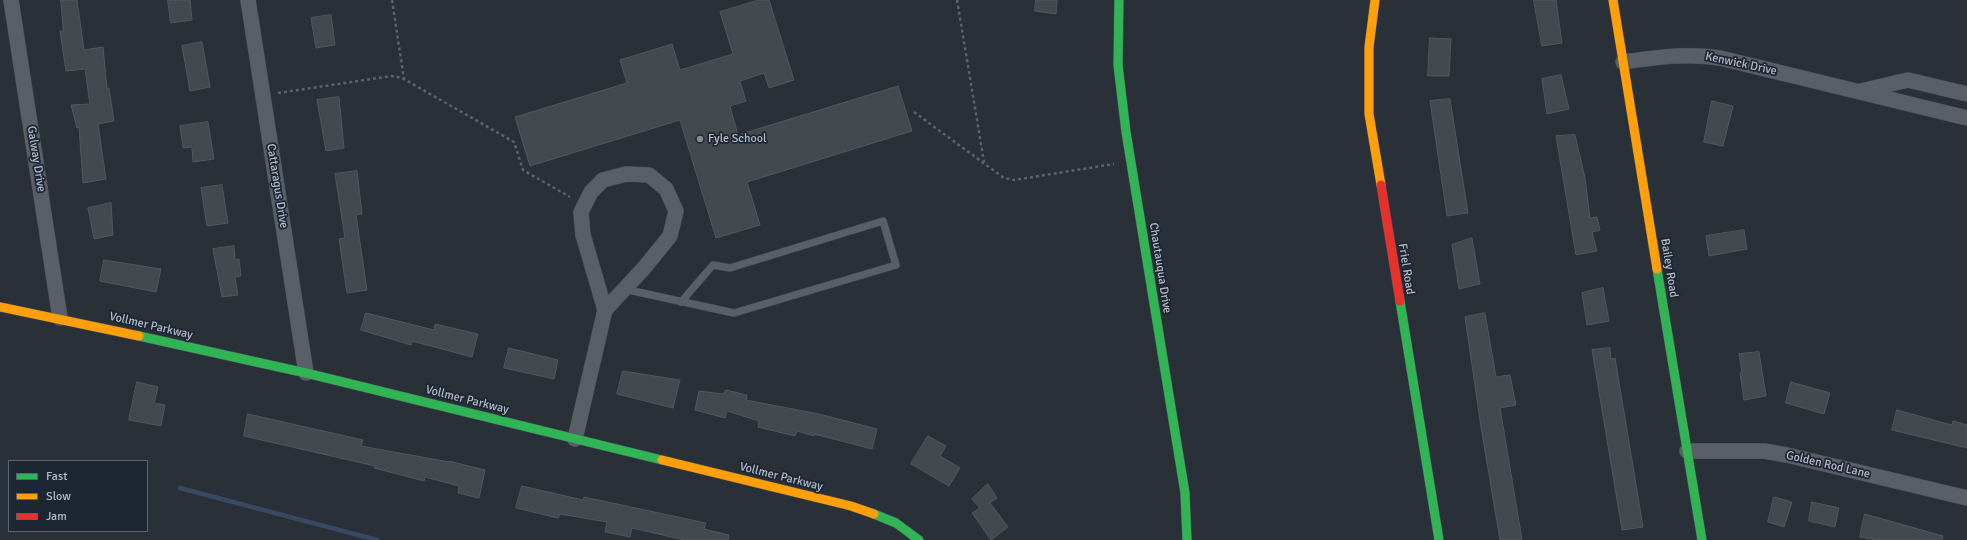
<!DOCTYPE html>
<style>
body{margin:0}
#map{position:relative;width:1967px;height:540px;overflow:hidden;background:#2a3038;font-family:Signika,sans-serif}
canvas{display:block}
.legend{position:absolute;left:8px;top:460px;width:140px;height:72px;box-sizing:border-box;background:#1d2633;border:1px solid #59626f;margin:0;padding:5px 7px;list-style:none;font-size:12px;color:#b4bcc9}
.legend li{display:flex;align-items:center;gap:8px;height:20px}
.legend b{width:20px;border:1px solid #59626f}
</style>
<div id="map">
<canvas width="1967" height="540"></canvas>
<ul class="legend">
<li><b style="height:5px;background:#30b455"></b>Fast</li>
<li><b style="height:5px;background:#ff9f0a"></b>Slow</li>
<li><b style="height:5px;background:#e5322d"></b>Jam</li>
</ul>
</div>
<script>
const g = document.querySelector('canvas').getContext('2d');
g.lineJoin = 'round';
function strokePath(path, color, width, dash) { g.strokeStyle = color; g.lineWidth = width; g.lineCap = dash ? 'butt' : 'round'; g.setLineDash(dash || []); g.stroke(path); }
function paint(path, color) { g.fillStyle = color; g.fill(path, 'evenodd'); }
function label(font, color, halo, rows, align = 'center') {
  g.font = font + ' Signika,sans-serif'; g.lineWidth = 3.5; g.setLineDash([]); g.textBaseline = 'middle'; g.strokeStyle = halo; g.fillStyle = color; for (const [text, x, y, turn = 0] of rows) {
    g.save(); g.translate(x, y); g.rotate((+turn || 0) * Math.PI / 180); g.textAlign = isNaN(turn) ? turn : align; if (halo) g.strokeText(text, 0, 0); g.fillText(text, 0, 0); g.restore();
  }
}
strokePath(new Path2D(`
 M 180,488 L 377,540`), '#384963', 4.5);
const building = new Path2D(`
 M 61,0 L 77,0 L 84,50 L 103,47 L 107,89 L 109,88 L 114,121 L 98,124 L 106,179 L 83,183 L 79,127 L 77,128 L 71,105 L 90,104 L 85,69 L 66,71 L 60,31 L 63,31 Z
 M 168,0 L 190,0 L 192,20 L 171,23 Z
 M 759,0 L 769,0 L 794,80 L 769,88 L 764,73 L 740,81 L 746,101 L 730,106 L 738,135 L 898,86 L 912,131 L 747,182 L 760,225 L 716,238 L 680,120 L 530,166 L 515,117 L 627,83 L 620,60 L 672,44 L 680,70 L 733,54 L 720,12 Z
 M 1036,0 L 1057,0 L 1056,14 L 1035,11 Z
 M 1534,0 L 1556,0 L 1562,43 L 1542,46 Z
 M 331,15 L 335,45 L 316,48 L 311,18 Z
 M 1430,38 L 1451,39 L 1449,76 L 1428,76 Z
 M 202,42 L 210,87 L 190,91 L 182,46 Z
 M 1561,75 L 1569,109 L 1547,114 L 1542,79 Z
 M 339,97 L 344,148 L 326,151 L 317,100 Z
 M 1450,99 L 1468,213 L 1447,216 L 1430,101 Z
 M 1712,101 L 1733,106 L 1723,146 L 1704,142 Z
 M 208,122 L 214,159 L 193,162 L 192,147 L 183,148 L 180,126 Z
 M 1575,135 L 1585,178 L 1590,218 L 1597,217 L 1600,230 L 1592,232 L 1597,251 L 1576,255 L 1556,136 Z
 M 357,171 L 362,214 L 356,215 L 367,290 L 347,293 L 339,239 L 345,238 L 335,174 Z
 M 222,185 L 228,223 L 207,226 L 201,188 Z
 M 111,203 L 113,235 L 94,239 L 88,208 Z
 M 1744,230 L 1747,249 L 1709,256 L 1706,236 Z
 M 1472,238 L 1480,284 L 1459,289 L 1452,245 Z
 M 234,246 L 235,260 L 239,259 L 241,276 L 235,277 L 238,295 L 222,297 L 213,249 Z
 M 104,260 L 161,269 L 156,292 L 100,281 Z
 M 1603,288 L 1609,321 L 1587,325 L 1582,293 Z
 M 366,313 L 434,330 L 435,324 L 478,334 L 472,357 L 412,341 L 411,345 L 361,330 Z
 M 1485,313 L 1496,377 L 1510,375 L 1516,405 L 1500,408 L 1522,540 L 1500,540 L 1481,427 L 1465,317 Z
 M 509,348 L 558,360 L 554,379 L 504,368 Z
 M 1610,348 L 1611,359 L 1615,358 L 1643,527 L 1622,530 L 1592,350 Z
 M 1759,352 L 1766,396 L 1744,400 L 1740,373 L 1742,372 L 1739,354 Z
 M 623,371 L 680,380 L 673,408 L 617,394 Z
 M 137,382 L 158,387 L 154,403 L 165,405 L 161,426 L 129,420 Z
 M 1791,382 L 1830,393 L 1824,414 L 1786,403 Z
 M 726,390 L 747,395 L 746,400 L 819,414 L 877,429 L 872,449 L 814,434 L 814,436 L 797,431 L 795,436 L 758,427 L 759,421 L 727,411 L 725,418 L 695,410 L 699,391 L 723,394 Z
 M 1897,410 L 1952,425 L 1953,421 L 1967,425 L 1967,448 L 1892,430 Z
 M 248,414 L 363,440 L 361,446 L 449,462 L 449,461 L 485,470 L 479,498 L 458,493 L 459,486 L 425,477 L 424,481 L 374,468 L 375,466 L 244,436 Z
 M 928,436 L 946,446 L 940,456 L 960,468 L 949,486 L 911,464 Z
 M 988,484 L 997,498 L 990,503 L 1008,527 L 991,540 L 972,513 L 980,508 L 972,499 Z
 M 522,486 L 583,500 L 584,497 L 706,523 L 704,529 L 729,535 L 728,540 L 685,540 L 632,528 L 630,537 L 605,532 L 607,522 L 560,514 L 558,518 L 516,508 Z
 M 1774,497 L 1792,502 L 1784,527 L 1768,522 Z
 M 1812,502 L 1839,508 L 1835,527 L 1809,521 Z
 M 1865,514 L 1943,536 L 1942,540 L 1876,540 L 1860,537 Z`);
paint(building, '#444950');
strokePath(building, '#52575f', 1);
const lane = new Path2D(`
 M 624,289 L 734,313 L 896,265 L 883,221 L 730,268 L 713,265 L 681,302`);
const street = new Path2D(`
 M 11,0 L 60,318
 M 248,0 L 306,373
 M 1623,62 C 1659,57 1684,53 1720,58 L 1967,118
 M 1861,91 L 1908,80 L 1967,94
 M 575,439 L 605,310 L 644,268 L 670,236 L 676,211 L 666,189 L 649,175 L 626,174 L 603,180 L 591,192 L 581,212 L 583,235 L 605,310
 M 1687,451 L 1764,451 L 1787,455 L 1967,498`);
const fast = new Path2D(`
 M 1119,0 L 1118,65 L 1126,132 L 1185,493 L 1187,540
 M 1657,269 L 1702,540
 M 1400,301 L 1439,540
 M 139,336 L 306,373 L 662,460
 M 874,514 L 896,523 L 919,540`);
const slow = new Path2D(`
 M 1375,0 L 1369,47 L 1369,114 L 1381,185
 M 1613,0 L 1657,269
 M 0,307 L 139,336
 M 662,460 L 851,506 L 874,514`);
const jam = new Path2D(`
 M 1381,185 L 1400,301`);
strokePath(lane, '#484c53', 8);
strokePath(street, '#484c53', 16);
strokePath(fast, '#484c53', 10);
strokePath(slow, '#484c53', 10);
strokePath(jam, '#484c53', 10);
strokePath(new Path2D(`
 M 392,0 L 404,79
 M 957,0 L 984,162
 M 278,93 L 385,77 L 394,76 L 404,79 L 514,142 L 523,170 L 570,197
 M 914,112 L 1004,178 L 1014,180 L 1114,164`), '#5d636a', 2.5, [3, 3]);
strokePath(lane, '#5a5e66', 7);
strokePath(street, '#5a5e66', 15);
strokePath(fast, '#30b455', 9);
strokePath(slow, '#ff9f0a', 9);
strokePath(jam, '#e5322d', 9);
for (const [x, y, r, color] of [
 [700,139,4,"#848b96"]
]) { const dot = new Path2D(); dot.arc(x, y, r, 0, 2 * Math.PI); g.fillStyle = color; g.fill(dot); strokePath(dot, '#1d2633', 1.5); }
label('12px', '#b4bcc9', '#1d2633', [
 ["Kenwick Drive",1741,64,12],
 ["Galway Drive",36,159,81],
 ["Cattaragus Drive",277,186,81],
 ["Chautauqua Drive",1160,268,81],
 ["Bailey Road",1669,268,81],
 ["Friel Road",1406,269,81],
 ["Vollmer Parkway",151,326,13],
 ["Vollmer Parkway",467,400,14],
 ["Golden Rod Lane",1828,465,13],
 ["Vollmer Parkway",781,477,14]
]);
label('12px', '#b4bcc9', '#1d2633', [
 ["Fyle School",708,139]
], 'left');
</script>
